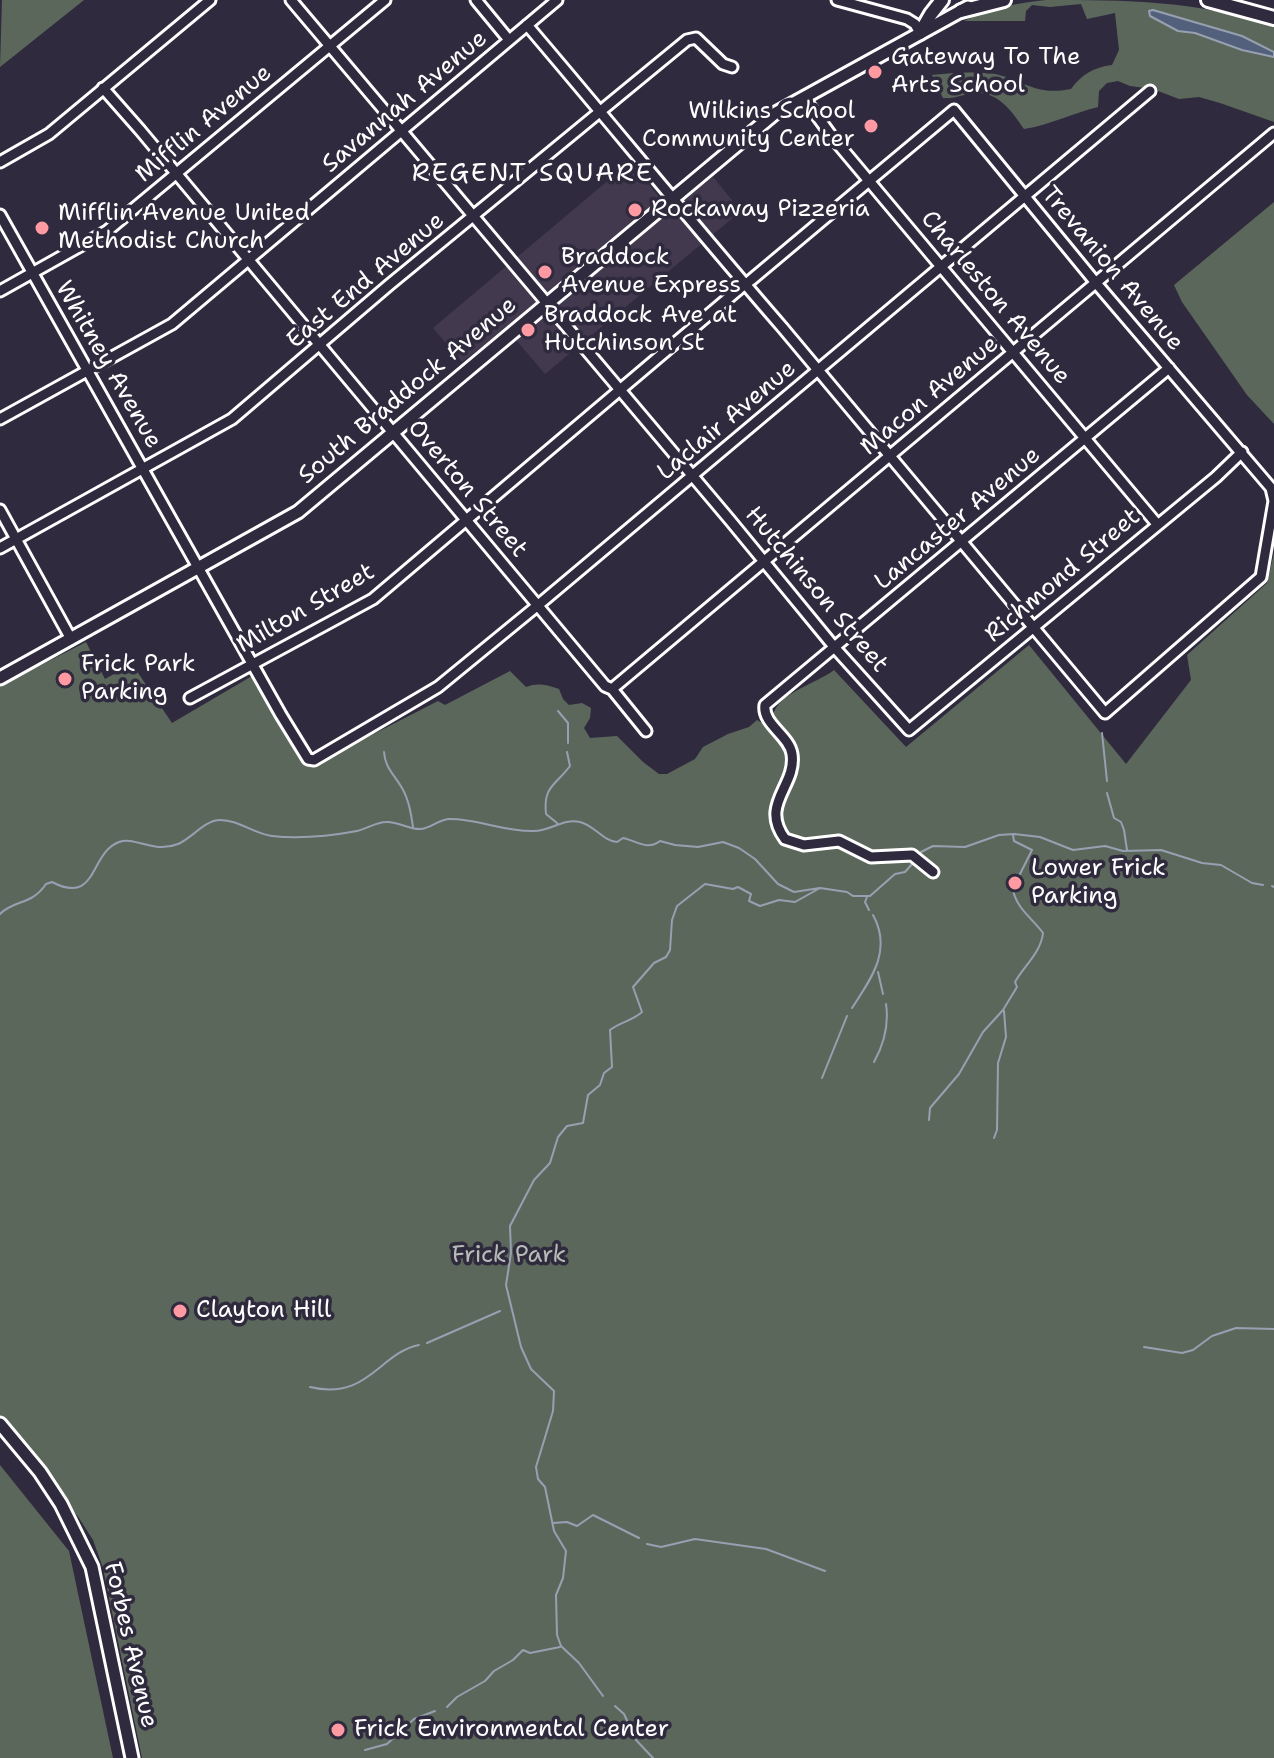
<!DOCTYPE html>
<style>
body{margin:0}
canvas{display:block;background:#2f2a3d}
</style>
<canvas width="1274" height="1758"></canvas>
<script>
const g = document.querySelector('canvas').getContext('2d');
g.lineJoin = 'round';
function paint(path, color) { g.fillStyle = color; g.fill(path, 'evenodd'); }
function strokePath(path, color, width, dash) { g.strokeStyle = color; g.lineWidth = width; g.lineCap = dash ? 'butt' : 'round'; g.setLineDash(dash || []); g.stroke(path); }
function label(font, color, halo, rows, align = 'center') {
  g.font = font + ' "Shantell Sans",sans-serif'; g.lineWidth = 7; g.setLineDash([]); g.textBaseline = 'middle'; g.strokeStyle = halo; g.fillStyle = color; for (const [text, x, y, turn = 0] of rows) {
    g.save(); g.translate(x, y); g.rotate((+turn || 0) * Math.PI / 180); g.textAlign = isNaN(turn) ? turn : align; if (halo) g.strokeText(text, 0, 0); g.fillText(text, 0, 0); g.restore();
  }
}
paint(new Path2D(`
 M 630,162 L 669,209 L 713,177 L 741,211 L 545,374 L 506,328 L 462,362 L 433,328 Z`), '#43394e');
paint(new Path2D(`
 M 2,0 L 84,0 L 0,67 Z
 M 1046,0 C 1125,0 1198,0 1274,27 L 1274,122 L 1220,103 L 1199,97 L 1179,99 L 1153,89 L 1130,86 L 1118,81 L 1107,83 L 1099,91 L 1098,107 C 1073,113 1050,125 1024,129 C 1014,114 1000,94 980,93 C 968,92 956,99 943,98 L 932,75 C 951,73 985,70 1003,76 C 1030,85 1039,95 1071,89 C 1081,75 1094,67 1112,65 L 1119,50 L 1115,13 L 1087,19 L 1081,4 L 1050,7 L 1032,5 L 1026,11 L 1025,21 L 964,21 C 991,8 1017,3 1046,0 Z
 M 1274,202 L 1274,424 L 1247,395 L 1182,302 L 1174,285 Z
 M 1274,553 L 1274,1758 L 142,1758 L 103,1568 L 93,1540 L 79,1518 L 0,1415 L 0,686 L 86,642 L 105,679 L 132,664 L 172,723 L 252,676 L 309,767 L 438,701 L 445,705 L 510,671 L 526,687 C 538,682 547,685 559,689 L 563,699 L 569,705 L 582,703 L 591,708 L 590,718 L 584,728 L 590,738 L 617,736 L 643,762 L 659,774 L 667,774 L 695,759 L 703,747 L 728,734 L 749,727 L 757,720 L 762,723 L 773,716 C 777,693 818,683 834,670 L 906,747 L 1029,645 L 1126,764 L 1191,680 L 1187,655 L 1267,583 Z
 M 0,1465 L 69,1551 L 113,1758 L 0,1758 Z`), '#5c675c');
const water = new Path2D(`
 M 1153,10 L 1242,36 L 1274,52 L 1274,57 L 1242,50 L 1195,33 L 1178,31 L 1150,16 L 1149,11 Z`);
paint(water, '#52607c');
strokePath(water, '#97a0b0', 2);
strokePath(new Path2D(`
 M 558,711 L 568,723 L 568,743
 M 1102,733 L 1107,781
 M 384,752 C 385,768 394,774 402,788 C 409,800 411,814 413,827
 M 1107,793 L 1114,818 L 1121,822 L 1124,830 L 1127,850
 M 557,823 L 546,814 C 543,786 556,785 570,766 L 567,752
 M 1013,835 L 1014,841 L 1032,850 L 1020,874
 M 921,852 L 933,846 L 965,847 L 999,835 L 1014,834 L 1040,837 L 1073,850 L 1105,846 L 1123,851 L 1161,850 L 1202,863 L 1221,865 L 1252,883 L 1263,885
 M 1272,886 L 1274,887
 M 867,897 L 865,902 L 869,910
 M 0,914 C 15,899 31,906 46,884 L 52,882 C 98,906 89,853 119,842 C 135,836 153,854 178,844 C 191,839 205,820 220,820 C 239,820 254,834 272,836 C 299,839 330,836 357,831 C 367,829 376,822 386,822 C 398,821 409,830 421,829 C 432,828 439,819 450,819 C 478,819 505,832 534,831 C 551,831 563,818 580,822 C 594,825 603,841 617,842 L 623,838 C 637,841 647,851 660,841 L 675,845 L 698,847 L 723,842 L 739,848 L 755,859 L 778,884 L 794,892 L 820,888 L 847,892 L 853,896 L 870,896 L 895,874 L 905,872 L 912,864
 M 878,972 L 883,994
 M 852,1008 C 870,980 893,951 873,915
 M 874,1062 C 884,1044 889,1024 886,1004
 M 822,1078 L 847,1016
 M 929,1120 L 930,1108 L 959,1074 L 983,1032 L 1003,1010 L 1017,987 L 1015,982 C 1025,965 1041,952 1043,933 C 1032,918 1017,909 1013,890
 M 994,1138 L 997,1130 L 998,1063 L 1006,1037 L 1004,1011
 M 427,1343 L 500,1311
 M 1144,1347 L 1182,1353 L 1193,1350 L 1212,1336 L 1236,1328 L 1274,1329
 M 310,1387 C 368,1401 379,1353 419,1345
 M 553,1523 L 567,1522 L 577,1526 L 593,1515 L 639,1538
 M 647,1544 L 661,1547 L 695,1539 L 766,1549 L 825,1571
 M 603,1696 L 579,1663 L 561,1646 L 557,1635 L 556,1595 L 563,1578 L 566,1551 L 554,1531 L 545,1487 L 538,1479 L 536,1467 L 553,1411 L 554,1391 L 531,1369 L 521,1347 L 506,1285 L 511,1253 L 510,1226 L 534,1180 L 550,1163 L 558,1137 L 567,1126 L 583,1123 L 588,1095 L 600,1085 L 604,1073 L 612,1067 L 610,1030 C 620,1022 632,1021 642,1012 L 633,987 L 654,963 L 666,957 L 670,950 L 672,920 L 677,906 L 705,884 L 733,889 L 738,887 L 751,894 L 749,901 L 760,906 L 779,900 L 795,902 L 820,888
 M 615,1706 L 624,1714 L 636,1740 L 653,1758
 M 447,1707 L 457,1697 L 485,1681 L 494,1671 L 513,1660 L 523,1650 L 530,1653 L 560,1647
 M 365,1750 L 387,1744 L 414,1719 L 435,1711`), '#97a0b0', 2);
const minor = new Path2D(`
 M 291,0 L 729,519 L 835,648 L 909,730 L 1216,477 L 1242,452
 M 476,0 L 509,40
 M 837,0 L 907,19 L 915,24 L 920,33
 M 103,88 L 140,130 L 605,686 L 612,689 L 646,731
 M 804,98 L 833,138 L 1157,524
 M 0,162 L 49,134 L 210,0
 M 0,215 L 281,715 L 308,759 L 314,760 L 438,687 L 543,601 L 1150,91
 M 0,291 L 107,231 L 385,0
 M 0,419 L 172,324 L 557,0
 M 0,510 L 71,639
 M 0,548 L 232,419 L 389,285 L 687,40 L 696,38 L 723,64 L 732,67
 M 612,689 L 1274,133
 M 190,698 L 373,599 L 739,289 L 751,280 L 863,186 L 869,181 L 954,110 L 1096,283 L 1271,488 L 1274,501 L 1261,577 L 1105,713 L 782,327 C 696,228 613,126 527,25
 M 933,872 L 912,855 L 871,857 L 839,841 L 804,845 L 785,839 C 759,804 797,786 792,754 C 789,735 762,724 765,705 L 1169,368`);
const major = new Path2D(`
 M 0,678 L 298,512 L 774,114 L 968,7
 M 0,1424 L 40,1472 L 61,1504 L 92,1567 L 132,1758`);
const highway = new Path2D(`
 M 1208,0 L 1274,18
 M 961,11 L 1004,0
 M 920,33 L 931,14 L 942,0`);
strokePath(minor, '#fff', 15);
strokePath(major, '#fff', 17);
strokePath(highway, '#fff', 18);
strokePath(minor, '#2f2a3d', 9);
strokePath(major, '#2f2a3d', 11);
strokePath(highway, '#2f2a3d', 12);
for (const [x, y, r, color] of [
 [875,72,8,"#ff9aa2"],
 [871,126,8,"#ff9aa2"],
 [635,210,8,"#ff9aa2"],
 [42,228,8,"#ff9aa2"],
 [545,272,8,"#ff9aa2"],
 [528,330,8,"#ff9aa2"],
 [65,679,8,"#ff9aa2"],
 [1015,883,8,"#ff9aa2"],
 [180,1311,8,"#ff9aa2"],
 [338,1730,8,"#ff9aa2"]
]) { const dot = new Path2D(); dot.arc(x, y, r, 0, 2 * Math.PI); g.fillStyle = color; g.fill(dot); strokePath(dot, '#2f2a3d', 3); }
label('24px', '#fff', '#2f2a3d', [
 ["Gateway To The",891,58],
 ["Arts School",891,86],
 ["Wilkins School",855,112,"right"],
 ["Community Center",855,140,"right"],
 ["Rockaway Pizzeria",651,210],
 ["Mifflin Avenue United",58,214],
 ["Methodist Church",58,242],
 ["Braddock",561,258],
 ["Avenue Express",561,286],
 ["Braddock Ave at",544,316],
 ["Hutchinson St",544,344],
 ["Frick Park",81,665],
 ["Parking",81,693],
 ["Lower Frick",1031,869],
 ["Parking",1031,897],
 ["Clayton Hill",196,1311],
 ["Frick Environmental Center",354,1730]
], 'left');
label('24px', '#fff', '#2f2a3d', [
 ["Savannah Avenue",405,102,-40],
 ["Mifflin Avenue",204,124,-40],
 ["Trevanion Avenue",1112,269,50],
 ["East End Avenue",366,281,-40],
 ["Charleston Avenue",995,298,50],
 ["Whitney Avenue",108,365,60],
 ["South Braddock Avenue",408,391,-40],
 ["Macon Avenue",930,396,-40],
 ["Laclair Avenue",727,421,-40],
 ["Overton Street",467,489,50],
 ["Lancaster Avenue",958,519,-40],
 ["Richmond Street",1063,576,-40],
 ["Hutchinson Street",816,590,50],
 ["Milton Street",306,609,-30],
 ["Forbes Avenue",130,1645,77]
]);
label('24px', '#b6bbb6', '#2f2a3d', [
 ["Frick Park",509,1256]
]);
g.letterSpacing = '2px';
label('26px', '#fff', '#2f2a3d', [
 ["REGENT SQUARE",533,174]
]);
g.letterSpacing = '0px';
</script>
